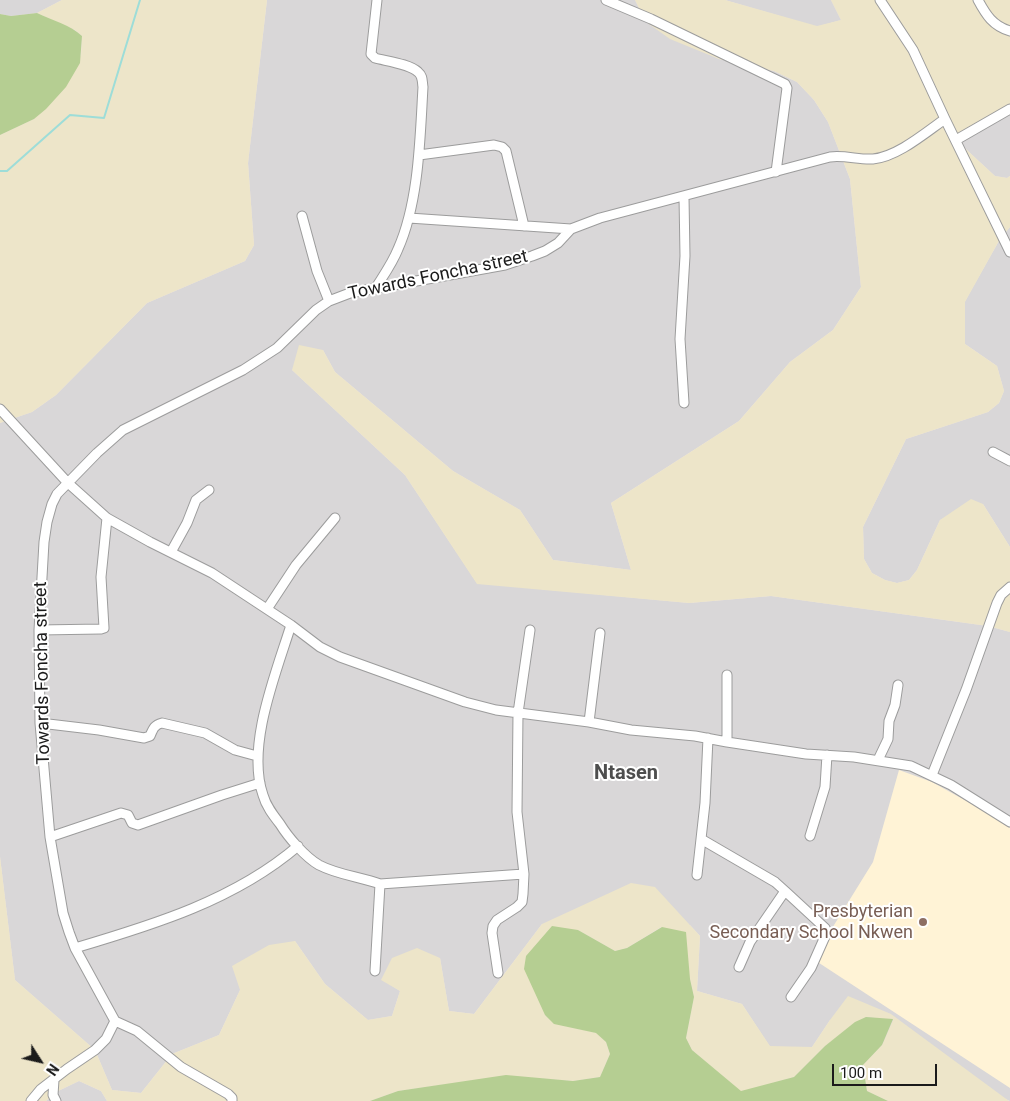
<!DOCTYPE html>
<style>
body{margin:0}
#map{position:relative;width:1010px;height:1101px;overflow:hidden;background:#ede4df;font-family:Roboto,sans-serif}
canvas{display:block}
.north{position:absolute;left:15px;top:1036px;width:50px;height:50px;-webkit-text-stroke:4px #fff;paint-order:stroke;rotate:125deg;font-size:14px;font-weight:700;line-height:20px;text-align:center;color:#1b1b1b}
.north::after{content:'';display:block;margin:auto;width:18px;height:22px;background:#1b1b1b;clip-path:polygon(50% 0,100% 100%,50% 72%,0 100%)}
.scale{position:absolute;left:832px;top:1064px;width:105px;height:22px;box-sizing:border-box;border:2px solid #1b1b1b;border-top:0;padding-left:6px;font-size:15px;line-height:18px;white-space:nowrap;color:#1b1b1b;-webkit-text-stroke:4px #fff;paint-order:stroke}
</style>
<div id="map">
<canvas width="1010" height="1101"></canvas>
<div class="north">N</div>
<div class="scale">100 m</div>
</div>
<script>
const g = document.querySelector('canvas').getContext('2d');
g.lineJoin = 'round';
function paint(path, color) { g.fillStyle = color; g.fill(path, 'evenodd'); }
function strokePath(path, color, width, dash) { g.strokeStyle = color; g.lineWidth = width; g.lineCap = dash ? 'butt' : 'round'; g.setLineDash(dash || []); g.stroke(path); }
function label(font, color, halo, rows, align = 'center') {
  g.font = font + ' Roboto,sans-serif'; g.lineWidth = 4; g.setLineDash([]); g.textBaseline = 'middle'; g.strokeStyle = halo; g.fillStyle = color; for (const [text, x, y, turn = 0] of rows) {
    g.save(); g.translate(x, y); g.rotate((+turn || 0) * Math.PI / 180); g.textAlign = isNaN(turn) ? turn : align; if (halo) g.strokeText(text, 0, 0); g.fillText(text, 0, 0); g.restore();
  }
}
paint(new Path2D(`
 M 0,0 L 62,0 L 37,13 L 11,16 L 0,14 Z
 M 267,0 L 635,0 L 646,22 L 719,59 L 774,71 L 797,82 L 814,100 L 828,122 L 850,179 L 861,287 L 833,330 L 790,362 L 739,421 L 611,503 L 631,570 L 553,560 L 520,510 L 453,471 L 335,372 L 323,350 L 292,370 L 405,475 L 477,583 L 689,603 L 771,596 L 988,626 L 1010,632 L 1010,1101 L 830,1020 L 812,1047 L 770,1047 L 742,1004 L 697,991 L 700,936 L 690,925 L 542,924 L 474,1014 L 449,1011 L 440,958 L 382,979 L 400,991 L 392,1016 L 368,1020 L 325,984 L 295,941 L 240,990 L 219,1035 L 172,1054 L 141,1093 L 112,1090 L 95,1050 L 15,980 L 0,857 L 0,423 L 32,412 L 56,395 L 147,303 L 245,261 L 254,245 L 248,163 Z
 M 725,0 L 831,0 L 841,20 L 817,27 Z
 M 1010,109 L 1010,176 L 1007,178 L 995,176 L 956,140 Z
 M 1010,227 L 1010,547 L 983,504 L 940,520 L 917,570 L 909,580 L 897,583 L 885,580 L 872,573 L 864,559 L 863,527 L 906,439 L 988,412 L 999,403 L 1004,391 L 997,366 L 965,344 L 965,301 L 1000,239 Z
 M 79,1081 L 101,1091 L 107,1101 L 46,1101 L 56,1092 Z`), '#d9d7d8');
paint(new Path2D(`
 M 899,770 L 932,782 L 988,813 L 1010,828 L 1010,1088 L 813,959 L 873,862 Z`), '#fff3d6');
paint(new Path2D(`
 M 62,0 L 267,0 L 248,163 L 254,245 L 245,261 L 147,303 L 56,395 L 32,412 L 0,423 L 0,135 L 34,119 L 81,55 L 82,36 L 75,30 L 55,22 L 37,13 Z
 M 635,0 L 725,0 L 817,26 L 841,20 L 831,0 L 1010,0 L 1010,109 L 956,140 L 995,176 L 1007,178 L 1010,176 L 1010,227 L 1000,239 L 965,302 L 965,344 L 997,366 L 1004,391 L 999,403 L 988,412 L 906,439 L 863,527 L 864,559 L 872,573 L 885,580 L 897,583 L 909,580 L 917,570 L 940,520 L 971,499 L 983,504 L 1010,547 L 1010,632 L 988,626 L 771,596 L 689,603 L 477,584 L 405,475 L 292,370 L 299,345 L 323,350 L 335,372 L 453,471 L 520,510 L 553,560 L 631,570 L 611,503 L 739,421 L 790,362 L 833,330 L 861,287 L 850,179 L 828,122 L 814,100 L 797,82 L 774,71 L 719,59 L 670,39 L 646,22 Z
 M 0,857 L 15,980 L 95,1050 L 112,1090 L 141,1093 L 172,1054 L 219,1035 L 240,990 L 232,966 L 269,945 L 295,941 L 325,984 L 368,1020 L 392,1016 L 400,991 L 381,980 L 392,958 L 417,948 L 440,958 L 449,1011 L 474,1014 L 542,924 L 631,883 L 655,887 L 700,936 L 697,991 L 742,1004 L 770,1046 L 812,1047 L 830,1020 L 848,996 L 891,1014 L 1009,1101 L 888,1101 L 867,1091 L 863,1065 L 882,1045 L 893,1020 L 866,1017 L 825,1046 L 794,1077 L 741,1092 L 692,1050 L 686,1038 L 694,997 L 690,979 L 661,927 L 627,948 L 615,951 L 578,930 L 545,1015 L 554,1023 L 597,1033 L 606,1042 L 610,1054 L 600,1077 L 573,1081 L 506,1076 L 398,1091 L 370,1101 L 107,1101 L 101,1091 L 79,1081 L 56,1092 L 46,1101 L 0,1101 Z`), '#ede5c9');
paint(new Path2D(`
 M 37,13 C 51,20 71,25 82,36 L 80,63 L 66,87 L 46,109 L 34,119 L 0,135 L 0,14 L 11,16 Z
 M 552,926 L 578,930 L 615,951 L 627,948 L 662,927 L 686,932 L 690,979 L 694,997 L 686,1038 L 692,1050 L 741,1091 L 794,1077 L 825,1046 L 855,1022 L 866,1017 L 893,1019 L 882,1045 L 863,1065 L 867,1091 L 888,1101 L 370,1101 L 398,1091 L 506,1075 L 573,1081 L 600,1077 L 610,1054 L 606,1042 L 596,1033 L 554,1024 L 545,1015 L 524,969 L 526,956 Z`), '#b5ce92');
strokePath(new Path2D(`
 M 0,171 L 7,171 L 70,115 L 104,118 L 140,0`), '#9dddd8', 2);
const minor = new Path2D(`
 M 606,0 L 651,19 L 785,84 L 787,88 L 776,172
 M 880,0 L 913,50 L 945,119 L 1010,252
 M 978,0 C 986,15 993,26 1010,31
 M 956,140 L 1010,109
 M 419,155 L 494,145 L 502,147 L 506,151 L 524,226
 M 302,216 L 317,271 L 329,301
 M 409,218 L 571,229
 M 375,289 C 383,276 392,264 398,249 C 419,202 420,138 423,87 C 422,81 423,76 418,72 C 410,64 386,61 375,58 L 371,54 L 377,0
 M 684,403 L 680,339 L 685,256 L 684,197
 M 0,409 L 68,483 L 107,518 L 150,542 L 212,573 L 291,625 L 320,647 L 340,657 L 465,702 L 496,710 L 589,722 L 631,730 L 695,736 L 727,742 L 806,754 L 854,757 L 911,766 L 951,785 L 1010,822
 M 993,452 L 1010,461
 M 171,552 L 187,523 L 196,500 L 209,490
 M 267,609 L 296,565 L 335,518
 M 291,625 C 276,673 246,746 263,795 C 266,806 273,815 280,824 C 288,837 305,857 319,865 C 338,875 361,877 380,884 L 375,971
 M 39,630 L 101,629 L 104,628 L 101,577 L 107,518
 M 589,722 L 600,633
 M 40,723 L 99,730 L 144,738 L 150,736 C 153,729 154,725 162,723 L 205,733 L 235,750 L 257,756
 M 727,742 L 727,675
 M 878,760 L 888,739 L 889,721 L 895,705 L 898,685
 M 932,775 L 966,690 L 997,603 L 1001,595 L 1010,587
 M 810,836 L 825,787 L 827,755
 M 50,837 L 121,813 L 128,815 L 132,823 L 138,825 L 222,795 L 260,783
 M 701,839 L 775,882 L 785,891 L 750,942 L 739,967
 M 697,875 L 705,803 L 708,738
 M 380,884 L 524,874
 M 785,891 L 825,928 L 827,932 L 811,968 L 791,997
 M 75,948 C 153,925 235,900 298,846
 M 498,973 L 492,933 L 493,926 L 497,920 L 517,907 L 522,902 L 523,894 L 524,874 L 517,812 L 518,713 L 530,630
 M 115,1021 L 137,1031 L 181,1067 L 228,1094 L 232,1098 L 232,1101
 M 54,1080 L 53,1095 L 56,1101
 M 31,1101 L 41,1089 L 67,1069 L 95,1050 L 106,1039 L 115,1021 L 75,948 L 69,932 L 63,913 L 50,837 L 40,723 L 39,630 L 44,542 L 47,522 L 52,504 L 57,494 L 97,453 L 123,430 L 243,370 L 277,348 L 316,310 L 329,301 L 350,293 L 505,265 L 532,256 L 545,251 L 558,243 L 571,229 L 600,218 L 830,157 C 845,155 859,160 873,159 C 897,157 925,133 945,119`);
strokePath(minor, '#9c9c9c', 11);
strokePath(minor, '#fff', 9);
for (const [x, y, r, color] of [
 [923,922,5,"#8d6e63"]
]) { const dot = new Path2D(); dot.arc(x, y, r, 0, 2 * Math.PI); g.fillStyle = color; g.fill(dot); strokePath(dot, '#fff', 2); }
label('18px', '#1b1b1b', '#fff', [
 ["Towards Foncha street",438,276,-12],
 ["Towards Foncha street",43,673,-91]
]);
label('18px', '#785e54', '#fff', [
 ["Presbyterian",913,912],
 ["Secondary School Nkwen",913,933]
], 'right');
label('bold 20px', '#4e4e4e', '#fff', [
 ["Ntasen",626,774]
]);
</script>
